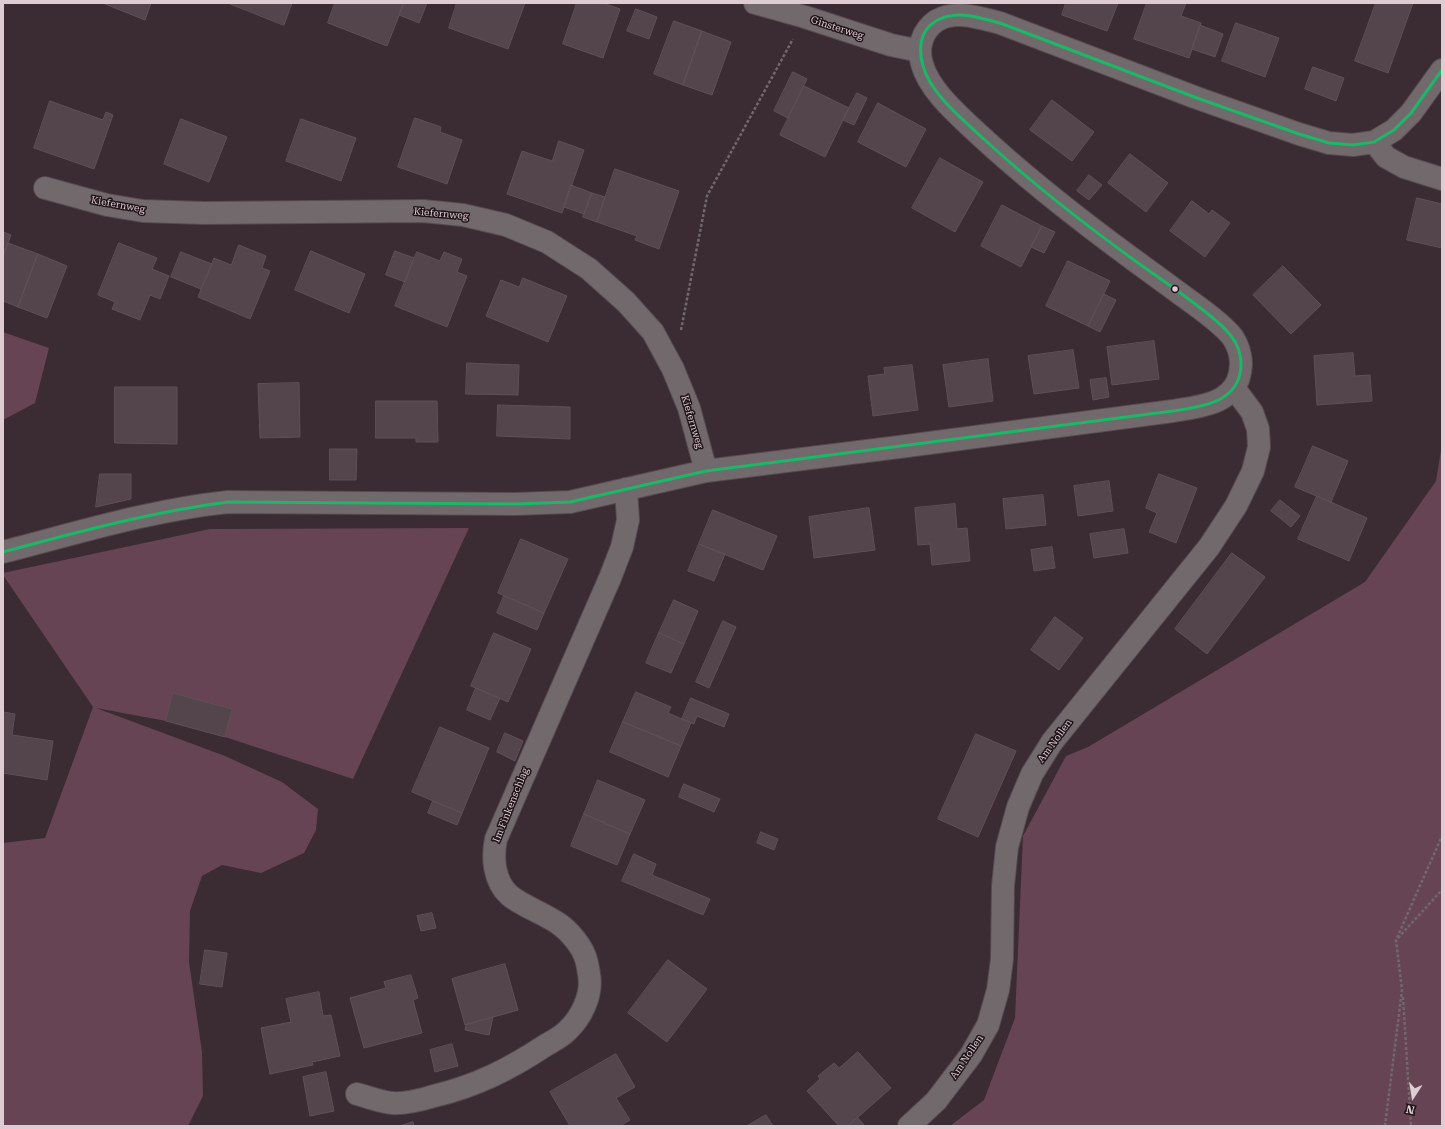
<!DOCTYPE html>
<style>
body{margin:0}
#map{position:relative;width:1445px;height:1129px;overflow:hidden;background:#3b2b32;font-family:"Roboto Serif",serif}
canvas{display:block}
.frame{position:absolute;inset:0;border:4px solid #deccd3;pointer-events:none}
.north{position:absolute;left:1393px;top:1077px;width:40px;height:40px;-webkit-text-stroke:3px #1f1318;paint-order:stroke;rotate:192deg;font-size:11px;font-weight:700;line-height:16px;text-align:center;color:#deccd3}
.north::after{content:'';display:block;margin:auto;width:14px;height:18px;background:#deccd3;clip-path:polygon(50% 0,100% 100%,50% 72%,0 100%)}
</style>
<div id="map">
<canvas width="1445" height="1129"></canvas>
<div class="frame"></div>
<div class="north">N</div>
</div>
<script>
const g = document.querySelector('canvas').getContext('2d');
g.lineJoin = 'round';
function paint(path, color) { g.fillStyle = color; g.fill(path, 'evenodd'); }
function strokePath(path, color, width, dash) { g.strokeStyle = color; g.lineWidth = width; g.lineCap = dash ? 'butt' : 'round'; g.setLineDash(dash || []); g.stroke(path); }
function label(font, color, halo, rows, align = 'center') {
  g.font = font + ' "Roboto Serif",serif'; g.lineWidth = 3; g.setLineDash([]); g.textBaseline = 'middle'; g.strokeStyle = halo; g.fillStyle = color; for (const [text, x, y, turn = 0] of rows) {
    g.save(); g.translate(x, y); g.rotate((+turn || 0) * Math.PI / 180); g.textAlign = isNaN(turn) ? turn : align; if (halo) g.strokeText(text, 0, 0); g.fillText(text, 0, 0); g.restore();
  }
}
paint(new Path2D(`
 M 3,332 L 49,348 L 35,403 L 3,420 Z
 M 1442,444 L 1442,1126 L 950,1126 L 984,1100 L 1015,1018 L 1023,836 L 1066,756 L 1088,747 L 1365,582 L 1436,481 Z
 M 469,528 L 353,779 L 225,737 L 166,721 L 96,708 L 225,756 L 282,782 L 318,809 L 316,830 L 304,853 L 261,873 L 222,865 L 202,876 L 190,911 L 189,962 L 202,1052 L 203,1096 L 188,1126 L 3,1126 L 3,843 L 45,838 L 93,707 L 3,575 L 3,573 L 210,529 Z`), '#664453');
const building = new Path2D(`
 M 105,3 L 151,3 L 145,20 L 105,4 Z
 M 228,3 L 292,3 L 284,25 Z
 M 335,3 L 404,3 L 387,46 L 328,23 Z
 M 404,3 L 427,3 L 419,23 L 399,15 Z
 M 457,3 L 525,3 L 508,49 L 449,28 Z
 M 577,3 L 603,3 L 620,9 L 603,58 L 563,44 Z
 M 1066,3 L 1118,3 L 1107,31 L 1062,15 Z
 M 1147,3 L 1186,3 L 1181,16 L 1201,23 L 1189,58 L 1134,39 Z
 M 1376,3 L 1413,3 L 1388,73 L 1355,61 Z
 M 636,9 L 657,17 L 649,39 L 627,31 Z
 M 674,21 L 702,31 L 683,85 L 654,74 Z
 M 1236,23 L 1279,38 L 1265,77 L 1222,61 Z
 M 1200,25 L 1223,34 L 1215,57 L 1192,49 Z
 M 702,31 L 731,42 L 712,95 L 683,85 Z
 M 1313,67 L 1344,78 L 1336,101 L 1305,89 Z
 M 793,72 L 807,79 L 788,118 L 774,111 Z
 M 804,86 L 849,108 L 825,157 L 780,135 Z
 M 857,93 L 867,98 L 854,125 L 843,120 Z
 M 1052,100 L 1094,132 L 1072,161 L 1030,130 Z
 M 50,101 L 103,120 L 106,112 L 113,115 L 94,169 L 34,148 Z
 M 878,103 L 926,129 L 906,167 L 858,142 Z
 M 415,118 L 441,127 L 440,132 L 462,140 L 447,184 L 398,167 Z
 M 181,119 L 227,137 L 209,182 L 164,164 Z
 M 301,119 L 356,138 L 341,181 L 286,161 Z
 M 559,141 L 584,150 L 562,213 L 507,194 L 522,151 L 552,161 Z
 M 1130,154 L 1168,183 L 1146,212 L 1108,183 Z
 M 940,158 L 983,182 L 955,232 L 912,208 Z
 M 615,169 L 679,191 L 659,249 L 635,240 L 637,236 L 597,222 Z
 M 1089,175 L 1102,185 L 1089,200 L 1077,191 Z
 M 571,185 L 592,193 L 584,214 L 564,207 Z
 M 592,193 L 605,197 L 597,222 L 583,217 Z
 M 1417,198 L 1442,204 L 1442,248 L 1407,240 Z
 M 1192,201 L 1209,214 L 1212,210 L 1230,223 L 1205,257 L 1170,231 Z
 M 1002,205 L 1042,226 L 1021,267 L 981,246 Z
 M 1042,226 L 1055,232 L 1044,253 L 1031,247 Z
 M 3,232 L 11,235 L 3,257 Z
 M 8,243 L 38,254 L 18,307 L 3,301 L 3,257 Z
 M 119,243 L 157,258 L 152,269 L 169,276 L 160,299 L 150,295 L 140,320 L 112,309 L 115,302 L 98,295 Z
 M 239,245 L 266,256 L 262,268 L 270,271 L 250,319 L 198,297 L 214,258 L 231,265 Z
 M 311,251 L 365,274 L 349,313 L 295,290 Z
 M 395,251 L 414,258 L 405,282 L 386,275 Z
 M 181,252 L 212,264 L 201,289 L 171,277 Z
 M 417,252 L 440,261 L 444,252 L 462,259 L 457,272 L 467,276 L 447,327 L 395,306 Z
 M 38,254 L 67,266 L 47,318 L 18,307 Z
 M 1068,261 L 1110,281 L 1088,326 L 1046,306 Z
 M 1283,266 L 1321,305 L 1291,334 L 1253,295 Z
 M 523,278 L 567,296 L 548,342 L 486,316 L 501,280 L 519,287 Z
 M 1104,294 L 1116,300 L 1100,332 L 1088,326 Z
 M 1154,341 L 1159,379 L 1112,385 L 1107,347 Z
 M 1073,350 L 1079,388 L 1034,394 L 1028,356 Z
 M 1353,353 L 1355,376 L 1370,375 L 1372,401 L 1317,405 L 1314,356 Z
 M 988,359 L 993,401 L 949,407 L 943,365 Z
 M 467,363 L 519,365 L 518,395 L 466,394 Z
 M 912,365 L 918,410 L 873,416 L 868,376 L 885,374 L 884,368 Z
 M 1106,378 L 1109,397 L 1093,400 L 1090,380 Z
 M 299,383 L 300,437 L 260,438 L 258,384 Z
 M 115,387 L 177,387 L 177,444 L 115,443 Z
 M 376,401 L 437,401 L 438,442 L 416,442 L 416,438 L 376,438 Z
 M 498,405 L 570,407 L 570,439 L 497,436 Z
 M 1313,446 L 1348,461 L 1331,502 L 1295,487 Z
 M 330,449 L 357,449 L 356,480 L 330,480 Z
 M 100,474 L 131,474 L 131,499 L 96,507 Z
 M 1159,474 L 1197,488 L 1176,543 L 1149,532 L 1157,513 L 1146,508 Z
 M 1109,481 L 1113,511 L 1078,516 L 1074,486 Z
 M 1043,495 L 1046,525 L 1006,529 L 1003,499 Z
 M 1317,496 L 1367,518 L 1349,561 L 1298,539 Z
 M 1280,500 L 1300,516 L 1291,527 L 1271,511 Z
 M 955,504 L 957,529 L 967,528 L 970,561 L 932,565 L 930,544 L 918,545 L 915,508 Z
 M 869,508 L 875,550 L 814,558 L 809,517 Z
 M 713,510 L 777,536 L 763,570 L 699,544 Z
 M 1124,529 L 1128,553 L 1094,558 L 1090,534 Z
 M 521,539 L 568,559 L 544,613 L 498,593 Z
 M 699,544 L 725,554 L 714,581 L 688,571 Z
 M 1052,547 L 1055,568 L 1034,571 L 1031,550 Z
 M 1232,553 L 1265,577 L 1207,654 L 1175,629 Z
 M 504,596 L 544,613 L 537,630 L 497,613 Z
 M 674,600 L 698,611 L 684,644 L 659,633 Z
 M 1055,617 L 1083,638 L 1059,670 L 1031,650 Z
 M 723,621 L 736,627 L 709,688 L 696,682 Z
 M 494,633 L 531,649 L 508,702 L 471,686 Z
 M 659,633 L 684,644 L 671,673 L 646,663 Z
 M 476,688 L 500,698 L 490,720 L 467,710 Z
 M 636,692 L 671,707 L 668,713 L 691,723 L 681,746 L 623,722 Z
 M 173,693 L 232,709 L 225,737 L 166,721 Z
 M 691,698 L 729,714 L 724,727 L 697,716 L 694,724 L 682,719 Z
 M 3,712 L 15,714 L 12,735 L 53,741 L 47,780 L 3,773 Z
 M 623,722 L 681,746 L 668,777 L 610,752 Z
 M 440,727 L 489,748 L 462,813 L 412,792 Z
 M 505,733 L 523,741 L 515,761 L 497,752 Z
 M 976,734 L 1016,751 L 978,837 L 938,819 Z
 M 598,780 L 645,800 L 630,834 L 584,814 Z
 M 684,784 L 720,799 L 714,812 L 679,797 Z
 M 433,801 L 462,813 L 457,825 L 428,813 Z
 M 584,814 L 630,834 L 617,865 L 571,846 Z
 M 761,832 L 778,839 L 774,850 L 757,843 Z
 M 634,854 L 656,864 L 652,875 L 710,899 L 703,915 L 622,881 Z
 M 432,913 L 436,928 L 421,931 L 417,916 Z
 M 205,950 L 227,953 L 222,987 L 200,984 Z
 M 668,960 L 707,989 L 667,1042 L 628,1013 Z
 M 505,964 L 518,1010 L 465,1025 L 452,979 Z
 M 411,975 L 418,998 L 413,1000 L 422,1033 L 364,1048 L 350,998 L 386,988 L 384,982 Z
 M 319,992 L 323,1016 L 331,1015 L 340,1056 L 312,1062 L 313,1065 L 270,1074 L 261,1028 L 291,1022 L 286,999 Z
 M 493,1017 L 489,1035 L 465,1030 L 466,1025 Z
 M 452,1044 L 458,1066 L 435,1072 L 430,1050 Z
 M 858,1052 L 891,1088 L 848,1126 L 839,1126 L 807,1091 L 820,1079 L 818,1076 L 834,1063 L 839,1068 Z
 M 616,1054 L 635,1087 L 616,1098 L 630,1120 L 620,1126 L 570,1126 L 550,1092 Z
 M 326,1072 L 334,1111 L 310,1116 L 303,1077 Z
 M 766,1115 L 773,1126 L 747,1126 Z
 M 858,1118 L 865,1126 L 848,1126 Z
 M 413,1122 L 414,1126 L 400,1126 Z`);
paint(building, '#54444b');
strokePath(building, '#5f5057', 1);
const minor = new Path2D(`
 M 755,3 L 805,17 L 891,45 L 920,51
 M 1374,142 L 1386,157 L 1404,167 L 1442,179
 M 45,188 L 107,205 L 143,211 L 204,213 L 423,211 L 463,215 L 506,225 L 547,242 L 589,269 L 626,302 L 653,332 L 673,369 L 689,408 L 706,471
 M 3,552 C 77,533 151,510 228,502 L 516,504 L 570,502 L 706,471 L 899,447 L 1173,411 C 1196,407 1228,405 1238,380 C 1241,371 1242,364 1240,355 C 1239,348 1234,338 1230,334 C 1218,321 1204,311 1190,301 C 1171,287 1153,274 1134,260 C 1078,219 1023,176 972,128 C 954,111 929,89 922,64 C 917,48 922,31 936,21 C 956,9 980,18 1000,23 L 1197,98 L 1299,134 L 1329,143 L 1353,145 L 1374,142 L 1394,130 L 1411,113 L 1442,70
 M 357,1094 C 368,1097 381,1102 392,1103 C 405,1104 421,1100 434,1096 C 476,1086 510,1069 546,1045 C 553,1041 561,1037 567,1031 C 581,1018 593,995 589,974 C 588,968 587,960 584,954 C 580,944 568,930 559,924 C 545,914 522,906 509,895 C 494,881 492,858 496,839 L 610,578 L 622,547 L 628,520 L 626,489
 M 909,1126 L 936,1101 L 971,1055 L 988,1025 L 998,990 L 1002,959 L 1003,886 L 1007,847 L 1018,807 L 1032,774 L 1052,742 L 1209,547 L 1236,506 L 1253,471 L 1259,447 L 1258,429 L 1252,412 L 1234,388`);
strokePath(minor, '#574a4f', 24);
strokePath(new Path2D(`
 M 681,330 L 707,196 L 793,39
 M 1398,938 L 1442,890
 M 1403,997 L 1411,1126
 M 1385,1126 L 1402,990 L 1396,940 L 1442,836`), '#71686c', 2.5, [3, 2]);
strokePath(minor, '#72696d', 22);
strokePath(new Path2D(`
 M 3,552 C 78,532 151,512 228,502 L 516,504 L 570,502 L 706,471 L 1173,411 C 1198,407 1233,404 1240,374 C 1242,365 1241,356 1238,348 C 1235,339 1228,332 1221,325 C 1194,301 1163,281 1134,260 C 1083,223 1033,184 986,141 C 967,123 944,105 930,82 C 919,63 914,34 936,21 C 956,9 980,18 1000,23 L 1197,98 L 1299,134 L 1329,143 L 1353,145 L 1374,142 L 1394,130 L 1411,113 L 1442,70`), '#1ab867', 3);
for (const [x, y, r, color] of [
 [1175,289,3.5,"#deccd3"]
]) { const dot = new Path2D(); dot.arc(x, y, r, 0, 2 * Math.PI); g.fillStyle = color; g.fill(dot); strokePath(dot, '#1f1318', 1.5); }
label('10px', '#deccd3', '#1f1318', [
 ["Ginsterweg",837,28,18],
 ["Kiefernweg",118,205,10],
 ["Kiefernweg",441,214,5],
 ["Kiefernweg",692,422,73],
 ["Am Nollen",1055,741,-54],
 ["Im Finkenschlag",511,805,-68],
 ["Am Nollen",967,1057,-56]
]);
</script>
